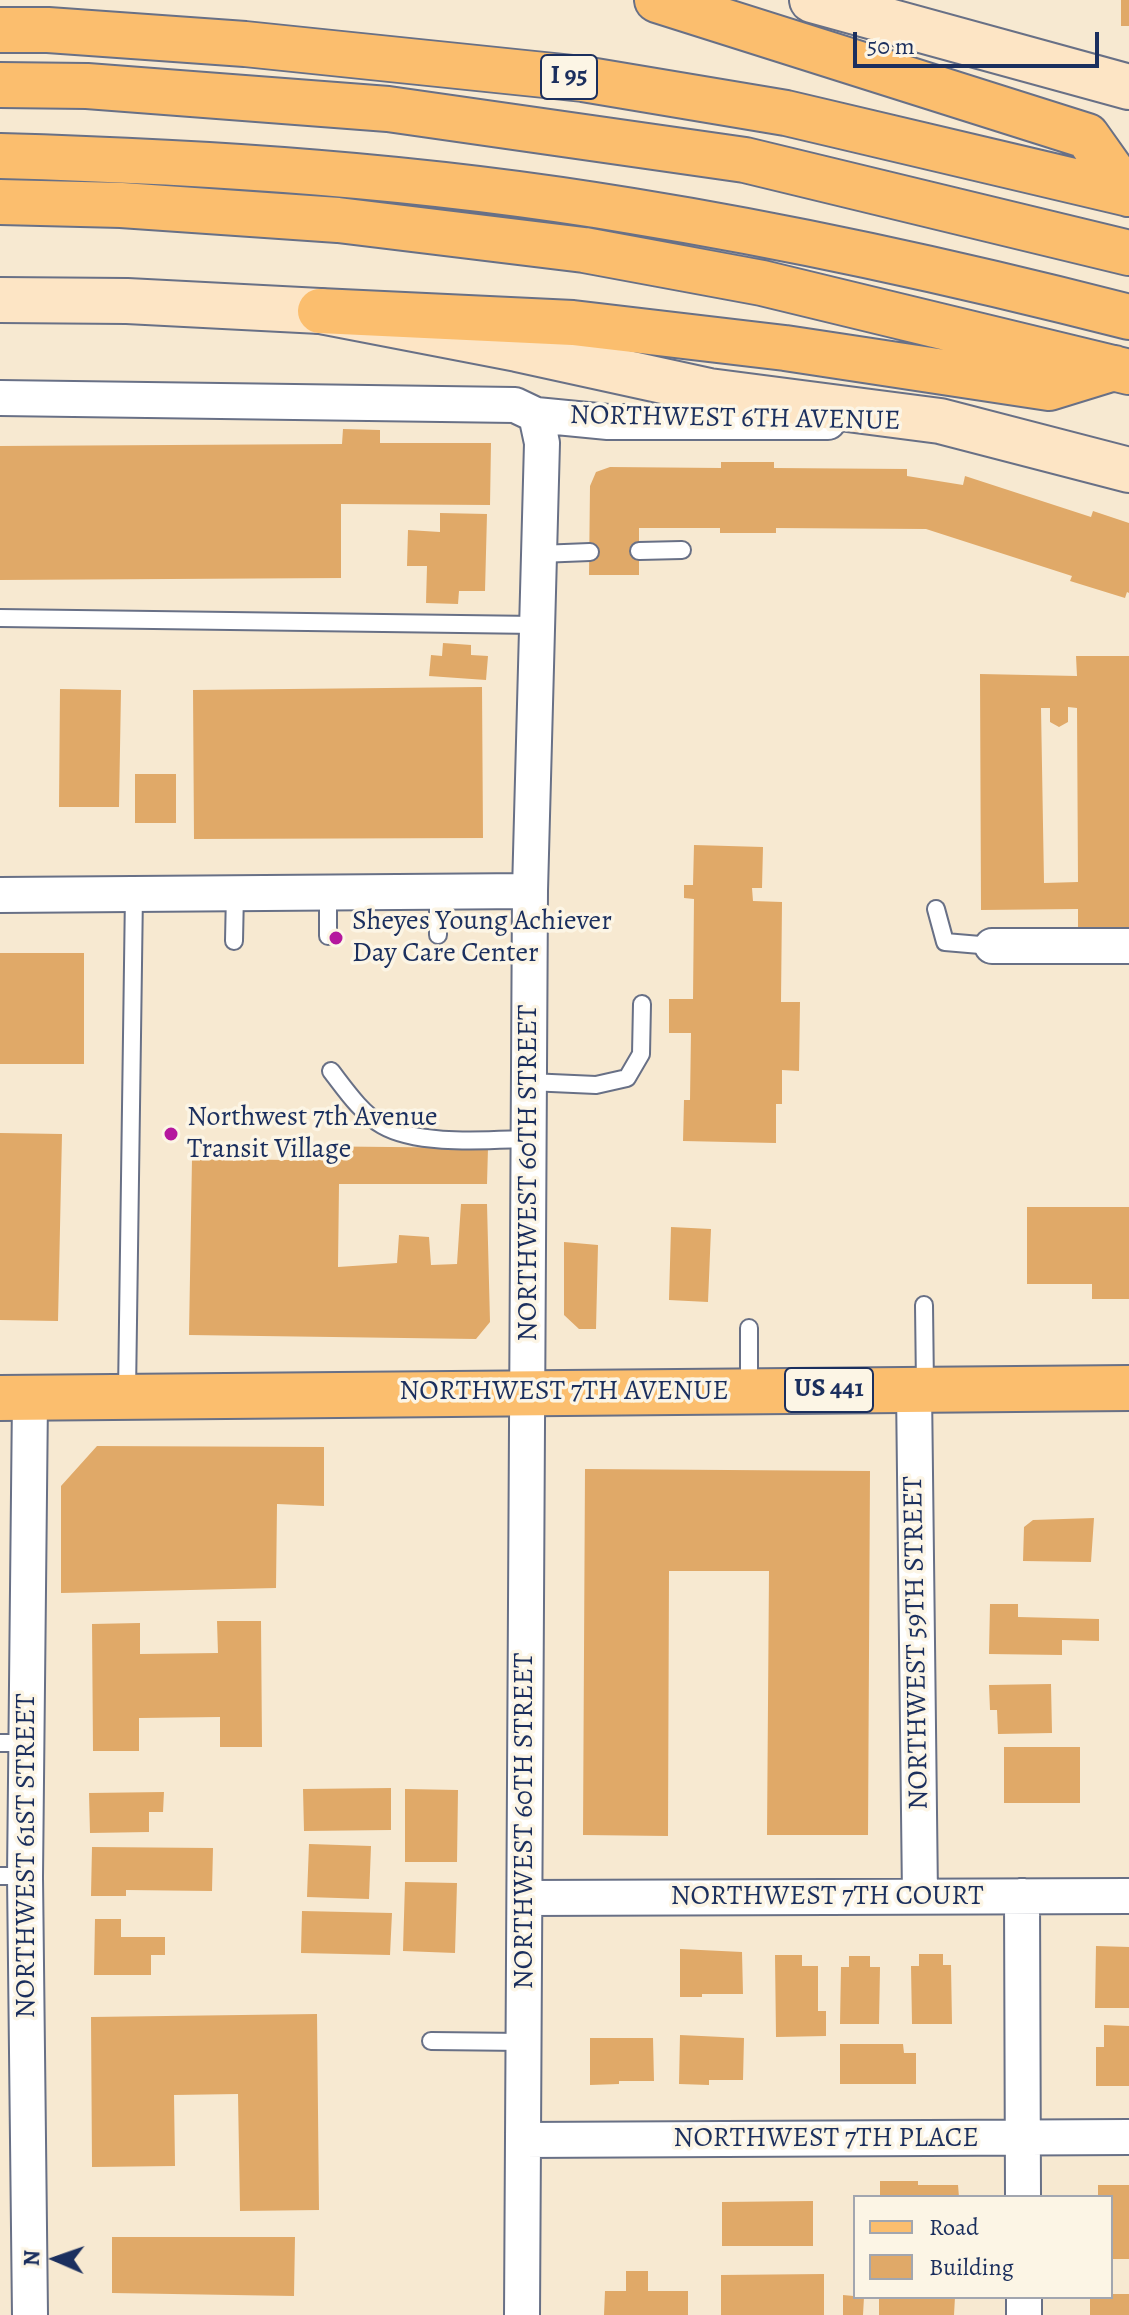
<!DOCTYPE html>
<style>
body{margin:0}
#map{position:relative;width:1129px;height:2315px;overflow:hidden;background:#f7e9d1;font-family:Alegreya,serif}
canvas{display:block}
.legend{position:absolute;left:853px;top:2195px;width:260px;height:104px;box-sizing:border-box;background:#fcf5e5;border:2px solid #a2a6af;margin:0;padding:10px 14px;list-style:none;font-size:24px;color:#1b2f5e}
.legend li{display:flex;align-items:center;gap:16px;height:40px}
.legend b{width:40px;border:2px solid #a2a6af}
.north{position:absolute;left:16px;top:2219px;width:80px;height:80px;-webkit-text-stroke:6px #fcf5e5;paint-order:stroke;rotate:272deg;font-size:22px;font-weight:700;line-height:32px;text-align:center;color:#1b2f5e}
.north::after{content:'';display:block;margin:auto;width:28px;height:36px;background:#1b2f5e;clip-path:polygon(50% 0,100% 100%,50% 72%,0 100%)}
.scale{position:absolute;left:853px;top:32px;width:246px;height:36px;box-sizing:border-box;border:4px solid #1b2f5e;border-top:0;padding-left:10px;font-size:24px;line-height:28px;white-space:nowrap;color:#1b2f5e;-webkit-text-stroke:6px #fcf5e5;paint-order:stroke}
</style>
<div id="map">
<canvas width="1129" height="2315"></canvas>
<ul class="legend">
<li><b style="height:10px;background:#fbbe6e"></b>Road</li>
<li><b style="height:22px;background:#e0a968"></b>Building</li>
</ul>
<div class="north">N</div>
<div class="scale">50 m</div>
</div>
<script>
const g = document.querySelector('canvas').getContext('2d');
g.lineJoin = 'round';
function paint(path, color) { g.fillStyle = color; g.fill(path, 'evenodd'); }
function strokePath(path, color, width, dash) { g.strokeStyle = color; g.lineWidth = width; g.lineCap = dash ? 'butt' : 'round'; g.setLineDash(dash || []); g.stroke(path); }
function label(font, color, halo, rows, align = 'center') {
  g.font = font + ' Alegreya,serif'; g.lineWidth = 7; g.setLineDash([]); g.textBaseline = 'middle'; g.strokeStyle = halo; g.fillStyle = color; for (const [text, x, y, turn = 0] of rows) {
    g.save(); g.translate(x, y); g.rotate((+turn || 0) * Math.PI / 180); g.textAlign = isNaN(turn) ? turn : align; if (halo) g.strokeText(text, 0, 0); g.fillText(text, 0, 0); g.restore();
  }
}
paint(new Path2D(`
 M 1121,0 L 1129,0 L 1129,26 L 1121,26 Z
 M 343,429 L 380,430 L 380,443 L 491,443 L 490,505 L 341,504 L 341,578 L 0,580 L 0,446 L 342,444 Z
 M 721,462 L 774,462 L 774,468 L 907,469 L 907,476 L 963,485 L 965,476 L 1091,517 L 1093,511 L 1129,523 L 1129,593 L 1127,592 L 1125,598 L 1070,581 L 1072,576 L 926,529 L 776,528 L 776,533 L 720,533 L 720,528 L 639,528 L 639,575 L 589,575 L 590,486 L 596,472 L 610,467 L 721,468 Z
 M 440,513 L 487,514 L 485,591 L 459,591 L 458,604 L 426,603 L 427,566 L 407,566 L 408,530 L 440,532 Z
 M 443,643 L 471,645 L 471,655 L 488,656 L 486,680 L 429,676 L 431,655 L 442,656 Z
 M 1076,656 L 1129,656 L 1129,928 L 1078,928 L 1078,909 L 981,910 L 980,674 L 1077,676 ZM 1068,707 L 1077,708 L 1078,882 L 1044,883 L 1041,708 L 1050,708 L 1050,722 L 1059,727 L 1068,722 Z
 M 482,687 L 483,838 L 194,839 L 193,690 Z
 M 60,689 L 121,690 L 119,807 L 59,807 Z
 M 135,774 L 176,774 L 176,823 L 135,823 Z
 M 694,845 L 763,847 L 762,888 L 752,888 L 753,901 L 782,902 L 781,1002 L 800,1002 L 799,1071 L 782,1070 L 782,1104 L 776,1104 L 776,1143 L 683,1141 L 684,1100 L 690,1100 L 691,1033 L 669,1033 L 669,999 L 693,999 L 694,899 L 684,898 L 684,885 L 693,885 Z
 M 0,953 L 84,953 L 84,1064 L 0,1064 Z
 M 0,1133 L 62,1134 L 58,1321 L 0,1320 Z
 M 293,1146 L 488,1148 L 487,1184 L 339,1184 L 338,1267 L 397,1263 L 399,1235 L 429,1237 L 431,1265 L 457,1264 L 461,1204 L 487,1204 L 490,1322 L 476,1339 L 189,1335 L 192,1159 L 293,1160 Z
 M 1027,1207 L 1129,1207 L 1129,1299 L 1092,1299 L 1092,1284 L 1027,1284 Z
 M 671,1227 L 711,1229 L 708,1302 L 669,1300 Z
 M 564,1242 L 598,1245 L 596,1329 L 579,1329 L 564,1315 Z
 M 97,1446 L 324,1447 L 324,1506 L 277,1504 L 276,1588 L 61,1593 L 61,1486 Z
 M 585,1469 L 870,1471 L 868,1835 L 767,1835 L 769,1571 L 669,1571 L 668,1836 L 583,1835 Z
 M 1094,1518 L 1091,1562 L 1023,1561 L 1024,1527 L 1033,1520 Z
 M 990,1604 L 1018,1604 L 1018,1617 L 1099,1619 L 1099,1641 L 1062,1640 L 1062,1655 L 989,1654 Z
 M 217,1621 L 261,1621 L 262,1747 L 220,1747 L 220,1717 L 139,1718 L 139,1751 L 93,1751 L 92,1624 L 140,1623 L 140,1654 L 218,1653 Z
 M 1051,1684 L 1052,1733 L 998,1734 L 997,1710 L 990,1710 L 989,1685 Z
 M 1004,1747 L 1080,1747 L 1080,1803 L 1004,1803 Z
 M 391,1788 L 391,1830 L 304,1831 L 303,1789 Z
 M 405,1789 L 458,1790 L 457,1862 L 405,1862 Z
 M 164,1792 L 163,1812 L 149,1812 L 149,1832 L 90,1833 L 89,1793 Z
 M 309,1844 L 371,1846 L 369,1899 L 307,1897 Z
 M 92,1847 L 213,1848 L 212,1891 L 126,1890 L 126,1896 L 91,1896 Z
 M 405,1882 L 457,1883 L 455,1953 L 403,1951 Z
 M 302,1911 L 392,1913 L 390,1955 L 301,1953 Z
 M 95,1919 L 121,1919 L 121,1937 L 165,1937 L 165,1955 L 151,1955 L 151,1975 L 94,1975 Z
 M 1096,1946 L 1129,1947 L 1129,2008 L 1095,2008 Z
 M 680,1949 L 742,1952 L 743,1994 L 702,1994 L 702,1997 L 680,1997 Z
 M 919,1954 L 943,1954 L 943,1965 L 951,1965 L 952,2024 L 912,2024 L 911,1966 L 919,1966 Z
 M 775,1955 L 802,1955 L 802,1966 L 818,1966 L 818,2011 L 826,2011 L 826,2036 L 776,2037 Z
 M 849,1956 L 870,1956 L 870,1967 L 880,1967 L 879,2024 L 840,2024 L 841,1967 L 849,1967 Z
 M 317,2014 L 319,2210 L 240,2211 L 238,2094 L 174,2095 L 175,2166 L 92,2167 L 91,2017 Z
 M 1104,2025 L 1129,2026 L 1129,2086 L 1096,2086 L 1096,2047 L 1104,2047 Z
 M 680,2035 L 744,2038 L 743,2080 L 709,2080 L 709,2085 L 679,2084 Z
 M 590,2038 L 653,2038 L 654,2081 L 619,2081 L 619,2084 L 590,2085 Z
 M 840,2044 L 903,2044 L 904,2053 L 916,2053 L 916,2084 L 840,2084 Z
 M 880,2181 L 918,2181 L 918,2185 L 958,2185 L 959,2197 L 880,2197 Z
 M 1098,2185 L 1129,2185 L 1129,2259 L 1111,2259 L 1111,2197 L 1098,2197 Z
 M 813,2201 L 813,2246 L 722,2246 L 722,2202 Z
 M 112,2237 L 295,2237 L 294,2296 L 112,2293 Z
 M 626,2271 L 648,2271 L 648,2291 L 688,2291 L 688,2315 L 604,2315 L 605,2291 L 626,2291 Z
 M 824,2274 L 824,2315 L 721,2315 L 721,2275 Z
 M 1111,2294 L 1129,2294 L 1129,2315 L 1090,2315 L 1090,2297 L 1111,2297 Z
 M 843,2295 L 864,2297 L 863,2315 L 843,2315 Z
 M 879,2297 L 955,2297 L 954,2315 L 879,2315 Z`), '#e0a968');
const service = new Path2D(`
 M 639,551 L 682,550
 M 539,554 L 590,552
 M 0,618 L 537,625
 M 936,909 L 945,942 L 992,946
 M 438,935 L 438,892
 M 328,936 L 328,893
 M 234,941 L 235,892
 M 331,1071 C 345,1089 361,1113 382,1125 C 418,1146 487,1140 529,1139
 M 529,1082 L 596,1085 L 627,1078 L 641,1054 L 642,1004
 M 924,1305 L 925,1387
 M 749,1389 L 749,1328
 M 127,1393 L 134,893
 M 0,1743 L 27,1743
 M 0,1876 L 25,1876
 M 431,2041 L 524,2042`);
const minor = new Path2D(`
 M 0,398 L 515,405 L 536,415 L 608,422 L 828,422
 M 0,895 L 530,891
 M 992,946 L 1129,946
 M 914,1389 L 920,1896
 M 30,1398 L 25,1876 L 30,2315
 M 1022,1896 L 1023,2197
 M 525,1898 L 1129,1896
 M 523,2140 L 1129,2137
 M 1024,2297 L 1024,2315
 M 522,2315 L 530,891 L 542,443 L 536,415`);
const secondary = new Path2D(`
 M 812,0 L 1129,87
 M 0,300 L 127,301 L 320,311 L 517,349 L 709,391 L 940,421 L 1129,470`);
const primary = new Path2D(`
 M 0,1398 L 1129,1388`);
const motorway = new Path2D(`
 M 657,0 L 1087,136 L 1128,194
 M 0,30 L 48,30 L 245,44 L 583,79 L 786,113 L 1129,194
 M 0,85 L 87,86 L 388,109 L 745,160 L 1129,253
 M 0,156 C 211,162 424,176 632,211 C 799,238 965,275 1129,317
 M 0,202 L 121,205 L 338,220 L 584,250 L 762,283 L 1129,372
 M 320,311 L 573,323 L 785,348 L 1049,388 L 1114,368`);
strokePath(service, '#687086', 20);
strokePath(minor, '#687086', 38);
strokePath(secondary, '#687086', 48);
strokePath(primary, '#687086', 48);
strokePath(motorway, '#687086', 48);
strokePath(service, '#fff', 16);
strokePath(minor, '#fff', 34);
strokePath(secondary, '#fde5c5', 44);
strokePath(primary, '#fbbe6e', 44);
strokePath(motorway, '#fbbe6e', 44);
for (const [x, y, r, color] of [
 [336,938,8,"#b5179e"],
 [171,1134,8,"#b5179e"]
]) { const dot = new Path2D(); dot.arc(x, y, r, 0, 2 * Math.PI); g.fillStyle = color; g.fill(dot); strokePath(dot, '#fcf5e5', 3); }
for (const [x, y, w] of [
 [569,77,56],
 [829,1390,88]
]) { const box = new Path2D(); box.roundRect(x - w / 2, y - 22, w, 44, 6); g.fillStyle = '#fcf5e5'; g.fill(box); strokePath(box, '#1b2f5e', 2); }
label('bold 26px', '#1b2f5e', null, [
 ["I 95",569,77],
 ["US 441",829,1390]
]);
label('28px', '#1b2f5e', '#fcf5e5', [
 ["NORTHWEST 6TH AVENUE",735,419,1],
 ["NORTHWEST 60TH STREET",529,1173,-90],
 ["NORTHWEST 7TH AVENUE",564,1392],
 ["NORTHWEST 59TH STREET",917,1643,-91],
 ["NORTHWEST 60TH STREET",525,1821,-90],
 ["NORTHWEST 61ST STREET",27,1856,-90],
 ["NORTHWEST 7TH COURT",827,1897],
 ["NORTHWEST 7TH PLACE",826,2139]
]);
label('28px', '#1b2f5e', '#fcf5e5', [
 ["Sheyes Young Achiever",352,922],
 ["Day Care Center",352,954],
 ["Northwest 7th Avenue",187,1118],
 ["Transit Village",187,1150]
], 'left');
</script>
